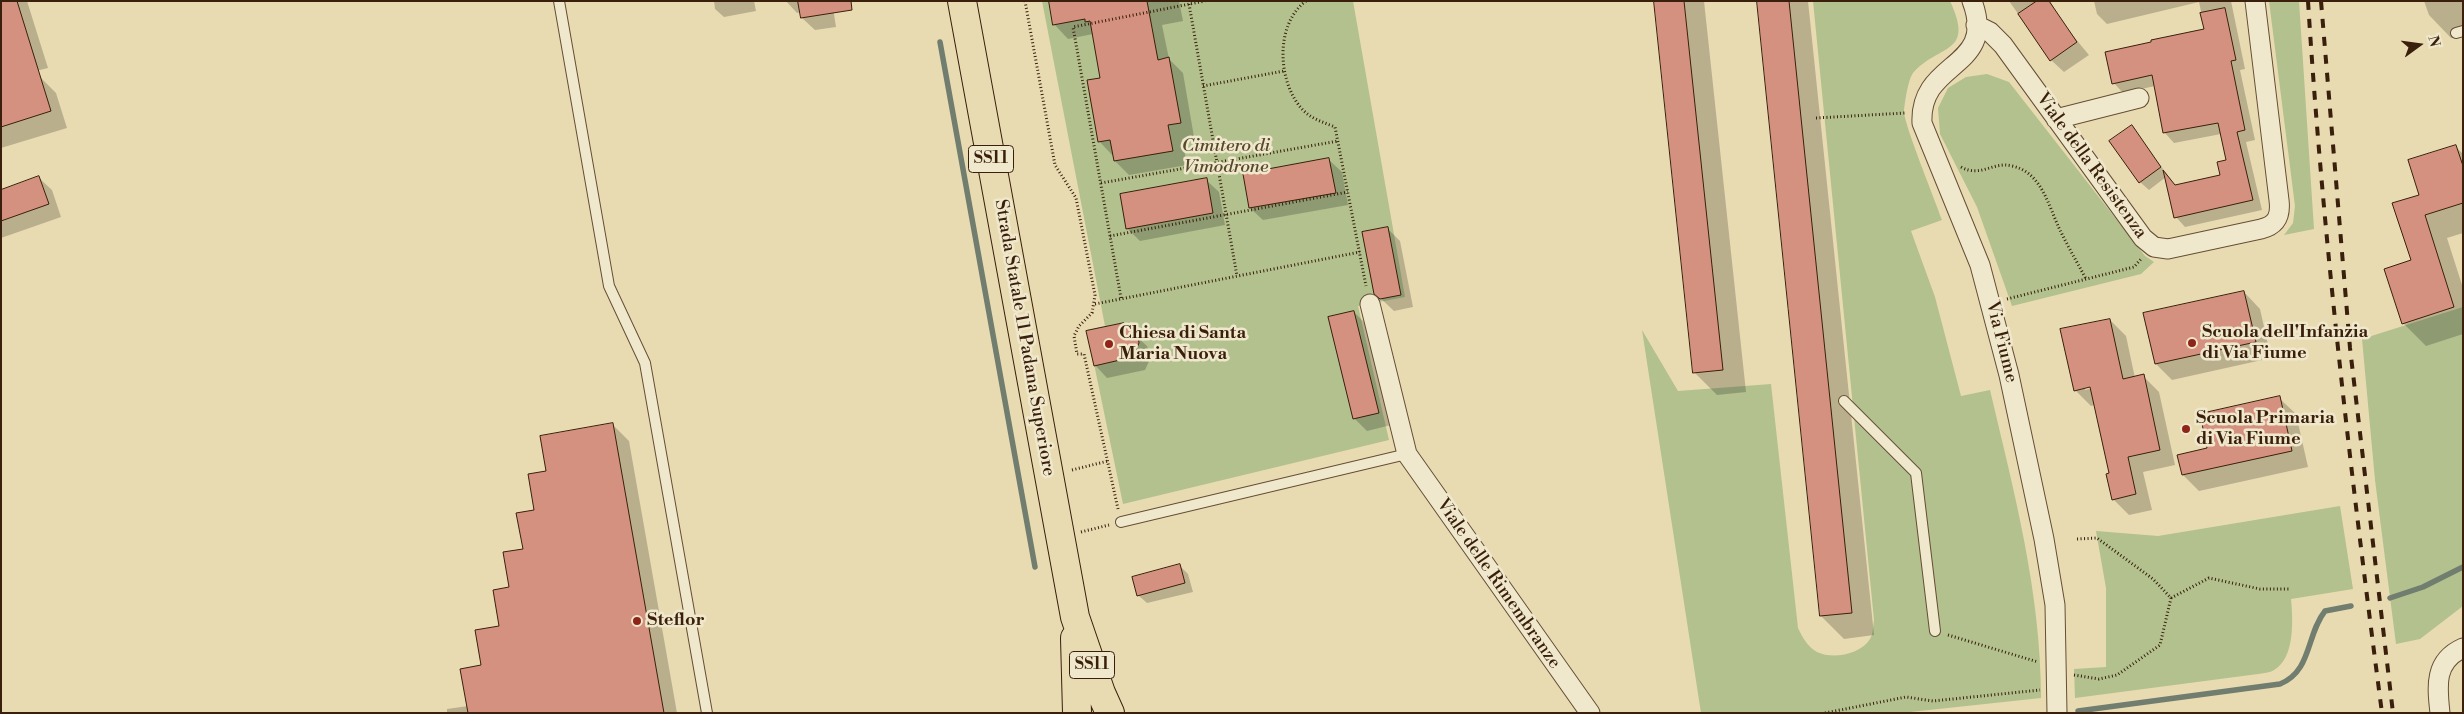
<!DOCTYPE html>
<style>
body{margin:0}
#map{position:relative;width:2464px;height:714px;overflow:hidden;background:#e8dbb1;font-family:"Libre Bodoni",serif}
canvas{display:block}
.frame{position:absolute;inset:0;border:2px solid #391f0c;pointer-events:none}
.north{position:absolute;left:2394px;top:20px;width:50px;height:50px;-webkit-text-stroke:4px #f0e8cc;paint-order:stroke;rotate:76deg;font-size:14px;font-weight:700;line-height:20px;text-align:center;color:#391f0c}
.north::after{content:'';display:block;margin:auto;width:18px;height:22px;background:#391f0c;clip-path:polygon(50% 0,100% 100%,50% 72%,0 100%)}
</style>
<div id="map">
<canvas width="2464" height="714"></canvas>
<div class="frame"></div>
<div class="north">N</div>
</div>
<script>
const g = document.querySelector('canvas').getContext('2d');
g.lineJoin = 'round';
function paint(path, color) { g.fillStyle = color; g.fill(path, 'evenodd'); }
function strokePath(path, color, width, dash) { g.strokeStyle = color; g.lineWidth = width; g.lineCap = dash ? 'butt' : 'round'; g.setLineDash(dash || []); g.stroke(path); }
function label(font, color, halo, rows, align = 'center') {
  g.font = font + ' "Libre Bodoni",serif'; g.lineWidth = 5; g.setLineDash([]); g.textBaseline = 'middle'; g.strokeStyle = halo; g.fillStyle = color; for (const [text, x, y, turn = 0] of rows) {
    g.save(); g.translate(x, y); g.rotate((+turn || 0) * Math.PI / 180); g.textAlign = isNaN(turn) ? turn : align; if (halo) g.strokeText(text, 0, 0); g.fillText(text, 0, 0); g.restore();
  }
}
paint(new Path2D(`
 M 1042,1 L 1353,1 L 1405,297 L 1358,306 L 1389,440 L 1123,504 L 1087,330 L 1105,326 Z
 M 1813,1 L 1950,1 C 1975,55 1940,43 1913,73 C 1908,80 1905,101 1904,111 C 1903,122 1936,202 1942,220 L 1911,231 L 1935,297 L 1961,396 L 1990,390 C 2014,492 2041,592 2041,698 L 1901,713 L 1701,713 L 1642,330 L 1678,391 L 1771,384 L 1798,628 C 1803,638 1807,646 1817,652 C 1833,660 1861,654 1870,639 C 1873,635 1873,626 1874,620 Z
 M 2269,1 L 2299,1 L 2314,229 L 2284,235 L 2293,223 L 2295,206 Z
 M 1987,74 L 2009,82 L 2145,256 L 2154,262 L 2141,274 L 2012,306 L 1977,207 L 1940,134 L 1938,108 L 1948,88 L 1966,77 Z
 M 2463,307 L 2463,606 L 2420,639 L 2396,644 L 2375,480 L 2362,339 Z
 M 2340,506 L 2353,589 L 2291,599 C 2293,620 2295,658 2274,670 C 2270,673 2263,673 2258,674 L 2075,698 L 2074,669 L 2106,667 L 2106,588 L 2096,531 L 2158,536 Z`), '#b2c18e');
paint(new Path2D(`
 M 1,1 L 27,1 L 48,68 L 3,79 Z
 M 714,1 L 754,1 L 756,11 L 724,17 L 715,9 Z
 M 786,1 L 832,1 L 836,27 L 815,30 L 802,18 L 801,12 L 797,13 Z
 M 1050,1 L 1179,1 L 1183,21 L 1162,25 L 1169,59 L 1183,73 L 1194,137 L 1182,139 L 1187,165 L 1129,175 L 1115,161 L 1114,157 L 1099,141 L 1101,79 L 1093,34 L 1068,39 L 1054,24 Z
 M 1655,1 L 1704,1 L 1746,392 L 1717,395 L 1694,372 Z
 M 1758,1 L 1808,1 L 1874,635 L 1844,639 L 1821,616 Z
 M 2009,1 L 2050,1 L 2064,25 L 2089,55 L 2064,72 L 2051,60 Z
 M 2094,1 L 2231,1 L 2245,69 L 2240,70 L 2255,140 L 2246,142 L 2262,210 L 2185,227 L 2176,217 L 2166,177 L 2149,190 L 2140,182 L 2131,127 L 2176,186 L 2222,176 L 2227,161 L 2221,134 L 2174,143 L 2165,133 L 2155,86 L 2123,93 L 2114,83 L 2205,30 L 2199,2 L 2107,24 L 2097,14 Z
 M 2424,1 L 2463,1 L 2463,34 L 2451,38 L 2429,15 Z
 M 39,76 L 56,93 L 67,128 L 1,148 L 1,88 Z
 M 2456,147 L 2463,154 L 2463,233 L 2447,238 L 2463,288 L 2463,334 L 2426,346 L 2403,323 L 2420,196 Z
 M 1329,160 L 1342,172 L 1348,205 L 1263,220 L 1250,208 Z
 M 39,178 L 52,190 L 61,217 L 1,238 L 1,191 Z
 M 1206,180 L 1219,192 L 1225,225 L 1140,241 L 1127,228 Z
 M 1387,228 L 1400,241 L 1413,307 L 1394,311 L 1375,293 Z
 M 2244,292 L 2260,309 L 2271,358 L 2172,380 L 2156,364 Z
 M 1354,312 L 1367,325 L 1391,425 L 1367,431 L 1354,418 Z
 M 2110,320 L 2126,336 L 2135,378 L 2143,376 L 2159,392 L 2175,465 L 2143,472 L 2152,510 L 2129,515 L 2113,499 L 2110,474 L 2095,405 L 2091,406 L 2075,390 ZM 2096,385 L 2096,387 L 2085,390 L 2085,387 Z
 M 1123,324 L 1147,346 L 1151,357 L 1145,370 L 1107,378 L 1095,365 Z
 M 2279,398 L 2296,414 L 2308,467 L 2199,491 L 2183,475 L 2209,449 Z
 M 612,424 L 629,441 L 677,713 L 447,713 L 447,709 L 468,706 L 501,627 L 547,472 Z
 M 1180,566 L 1188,574 L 1193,592 L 1147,603 L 1138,595 Z`), '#0003');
strokePath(new Path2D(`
 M 940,42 L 1035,567
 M 2390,598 L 2423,587 L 2463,567
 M 2078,711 L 2280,684 C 2312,671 2306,635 2325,611 L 2351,606`), '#717d6e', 5.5);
const building = new Path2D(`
 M 1,1 L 17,1 L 51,111 L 1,127 Z
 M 798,1 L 851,1 L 852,10 L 801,18 Z
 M 1049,1 L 1147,1 L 1158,60 L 1169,57 L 1181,123 L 1168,125 L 1173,151 L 1114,161 L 1110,140 L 1098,142 L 1087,80 L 1100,78 L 1090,21 L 1085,22 L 1085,19 L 1053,25 Z
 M 1654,1 L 1684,1 L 1723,370 L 1693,373 Z
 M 1757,1 L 1789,1 L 1852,613 L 1820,616 Z
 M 2037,1 L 2049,1 L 2077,42 L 2050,61 L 2018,14 Z
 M 2225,8 L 2236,60 L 2231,61 L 2245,130 L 2237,132 L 2253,200 L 2174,218 L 2163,170 L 2175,185 L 2220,175 L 2217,162 L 2226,160 L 2218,123 L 2163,133 L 2152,75 L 2112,84 L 2105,52 L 2151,42 L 2151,40 L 2204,29 L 2200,13 Z
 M 2132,125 L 2161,167 L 2139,183 L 2109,141 Z
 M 2456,145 L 2463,166 L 2463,203 L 2425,215 L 2454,307 L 2402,324 L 2384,269 L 2411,260 L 2392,203 L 2419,195 L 2408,160 Z
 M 1329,158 L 1336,193 L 1249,208 L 1243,174 Z
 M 39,176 L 49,204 L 1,221 L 1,190 Z
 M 1207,178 L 1213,213 L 1126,229 L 1120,194 Z
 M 1388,227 L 1401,295 L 1380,299 L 1374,294 L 1362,232 Z
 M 2244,291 L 2256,342 L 2155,364 L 2143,313 Z
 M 1354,311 L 1379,413 L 1353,419 L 1328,317 Z
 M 2110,319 L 2123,379 L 2144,374 L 2160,450 L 2128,457 L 2136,494 L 2112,500 L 2106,474 L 2109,473 L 2090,387 L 2074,391 L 2060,329 Z
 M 1124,323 L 1138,336 L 1139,343 L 1133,357 L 1094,366 L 1086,331 Z
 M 2280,396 L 2292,451 L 2182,475 L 2177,455 L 2207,448 L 2200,414 Z
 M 613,423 L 664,713 L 468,713 L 460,669 L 481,665 L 475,630 L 499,626 L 493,590 L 509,587 L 503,552 L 523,549 L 516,513 L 534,510 L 528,474 L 546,471 L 540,436 Z
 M 1180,564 L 1185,583 L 1137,596 L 1132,577 Z`);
paint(building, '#d5917f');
strokePath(building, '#391f0c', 1);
const lane = new Path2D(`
 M 559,1 L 609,286 L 645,363 L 707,713
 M 2456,33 L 2463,31
 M 1844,401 L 1916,473 L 1935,631
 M 1121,522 L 1407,454`);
const street = new Path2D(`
 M 1972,1 C 1998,70 1919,59 1922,123 L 1980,265 L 2009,375 L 2044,539 L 2055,605 L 2057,713
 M 1976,25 L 1990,32 L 2003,45 L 2143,238 L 2154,247 L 2168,249 L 2261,229 C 2277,225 2281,216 2279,200 L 2255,1
 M 2056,119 L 2139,98
 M 1370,304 L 1407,454 L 1590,713
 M 2440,713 C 2437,686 2434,661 2463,648`);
const primary = new Path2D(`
 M 962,1 L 1075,617 L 1101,693 L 1110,713
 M 1075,638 L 1077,713`);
strokePath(lane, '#654e35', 12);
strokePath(street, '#654e35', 21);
strokePath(primary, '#391f0c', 30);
strokePath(new Path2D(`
 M 1025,1 L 1055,165 L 1076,198 L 1095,295 L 1092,313 L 1079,326 L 1074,336 L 1077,354 L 1084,354 L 1118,509
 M 1306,1 C 1275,24 1277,81 1302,109 C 1311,119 1323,122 1335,127 L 1366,286
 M 1189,4 L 1237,276
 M 1203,86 L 1284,71
 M 1816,118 L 1905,113
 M 1961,167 C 1981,178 1993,161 2012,166 C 2041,172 2048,204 2059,228 C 2067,245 2077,262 2086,279
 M 1101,183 L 1338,141
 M 1110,236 L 1348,192
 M 1121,298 L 1073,27 L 1205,1
 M 2007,299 L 2134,267 L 2141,259
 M 1095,304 L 1360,252
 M 1072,470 L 1108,461
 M 1081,532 L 1109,525
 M 2171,598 L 2209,578 L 2260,589 L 2290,589
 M 1948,635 L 2038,662
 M 2074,675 L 2099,679 L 2117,675 L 2160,645 L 2171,598 L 2153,579 L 2097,538 L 2077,539
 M 1825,713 L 1906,697 L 1933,701 L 2040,690`), '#391f0c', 3, [1, 2.5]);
strokePath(lane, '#f0e8cc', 10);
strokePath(street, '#f0e8cc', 19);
strokePath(primary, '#e8dbb1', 28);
strokePath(new Path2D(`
 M 2308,1 C 2323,239 2351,476 2382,713
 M 2321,1 L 2350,348 L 2393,713`), '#391f0c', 4, [9, 9]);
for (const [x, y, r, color] of [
 [2192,343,5,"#8f2418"],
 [1109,344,5,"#8f2418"],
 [2186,429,5,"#8f2418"],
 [637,621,5,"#8f2418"]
]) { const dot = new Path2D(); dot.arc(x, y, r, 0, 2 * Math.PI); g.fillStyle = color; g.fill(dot); strokePath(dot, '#f0e8cc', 2); }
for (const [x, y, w] of [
 [991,159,45],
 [1092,665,45]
]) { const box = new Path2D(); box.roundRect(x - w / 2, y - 13.5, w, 27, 4); g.fillStyle = '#f0e8cc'; g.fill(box); strokePath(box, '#391f0c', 1); }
label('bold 16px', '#391f0c', null, [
 ["SS11",991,159],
 ["SS11",1092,665]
]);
label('italic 18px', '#57482c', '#f0e8cc', [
 ["Cimitero di",1226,147],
 ["Vimodrone",1226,168]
]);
label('18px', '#391f0c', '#f0e8cc', [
 ["Viale della Resistenza",2091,166,54],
 ["Strada Statale 11 Padana Superiore",1024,338,80],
 ["Via Fiume",2001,342,76],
 ["Viale delle Rimembranze",1498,584,55]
]);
label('bold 18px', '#391f0c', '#f0e8cc', [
 ["Scuola dell'Infanzia",2202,333],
 ["di Via Fiume",2202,354],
 ["Chiesa di Santa",1119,334],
 ["Maria Nuova",1119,355],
 ["Scuola Primaria",2196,419],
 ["di Via Fiume",2196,440],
 ["Steflor",647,621]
], 'left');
</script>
